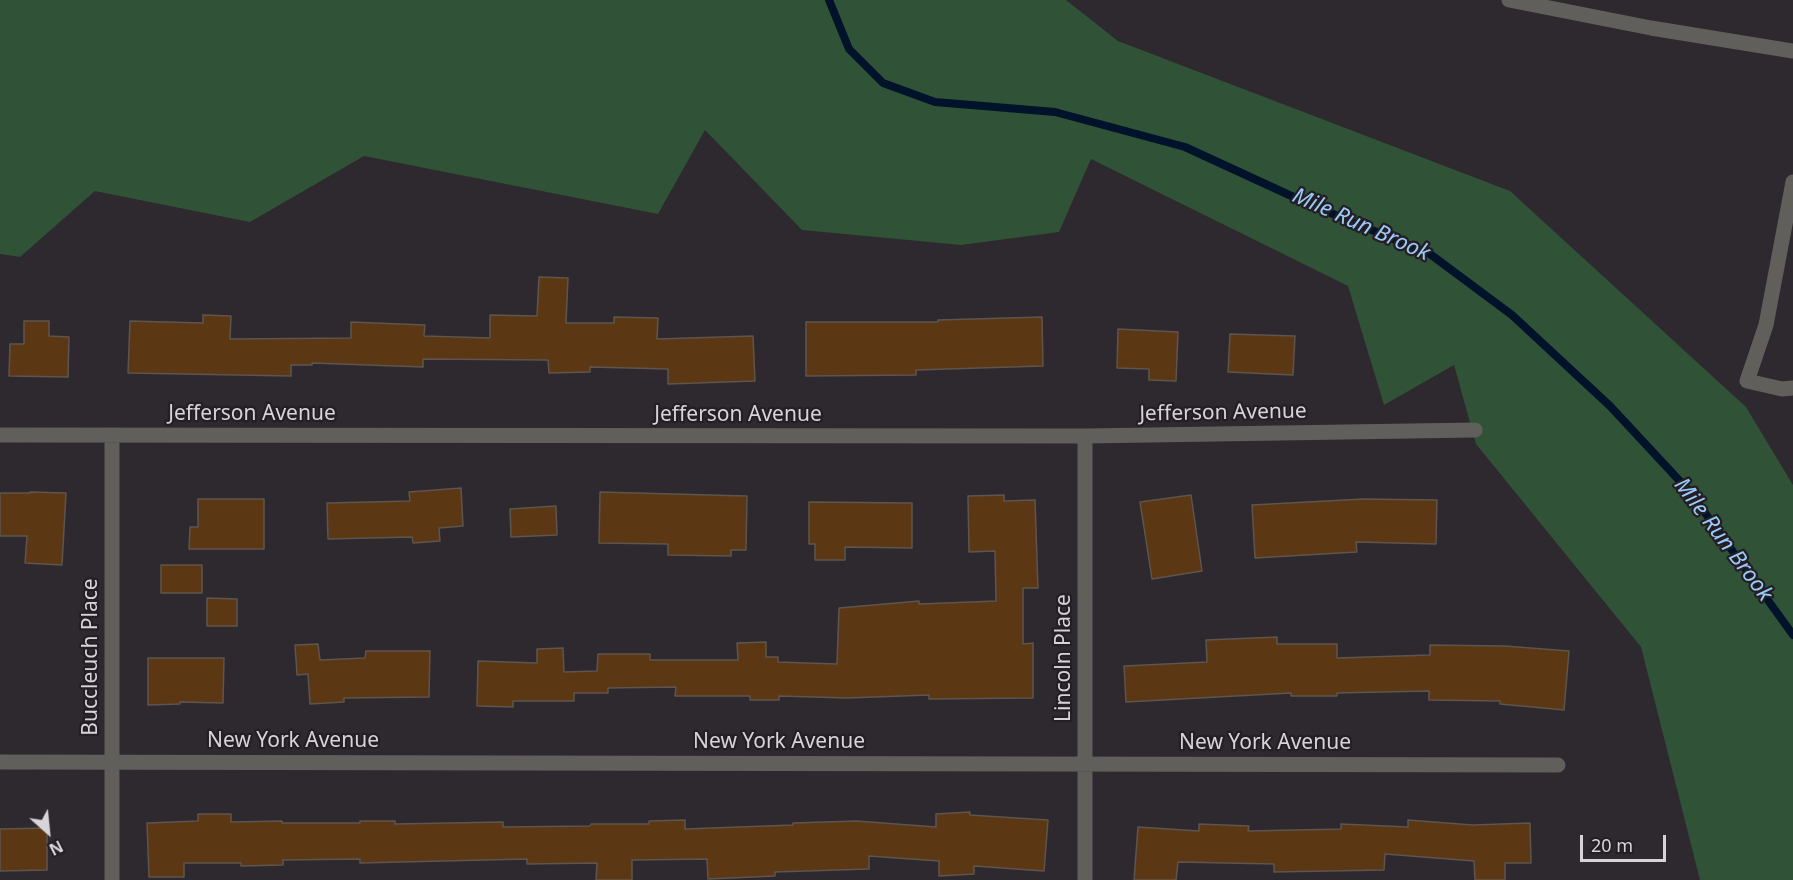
<!DOCTYPE html>
<style>
body{margin:0}
#map{position:relative;width:1793px;height:880px;overflow:hidden;background:#2e282f;font-family:"Noto Sans",sans-serif}
canvas{display:block}
.north{position:absolute;left:18px;top:802px;width:60px;height:60px;-webkit-text-stroke:4px #241e25;paint-order:stroke;rotate:153deg;font-size:16px;font-weight:700;line-height:24px;text-align:center;color:#d7d4d9}
.north::after{content:'';display:block;margin:auto;width:21px;height:27px;background:#d7d4d9;clip-path:polygon(50% 0,100% 100%,50% 72%,0 100%)}
.scale{position:absolute;left:1580px;top:835px;width:86px;height:27px;box-sizing:border-box;border:3px solid #d7d4d9;border-top:0;padding-left:8px;font-size:18px;line-height:21px;white-space:nowrap;color:#d7d4d9;-webkit-text-stroke:4px #241e25;paint-order:stroke}
</style>
<div id="map">
<canvas width="1793" height="880"></canvas>
<div class="north">N</div>
<div class="scale">20 m</div>
</div>
<script>
const g = document.querySelector('canvas').getContext('2d');
g.lineJoin = 'round';
function paint(path, color) { g.fillStyle = color; g.fill(path, 'evenodd'); }
function strokePath(path, color, width, dash) { g.strokeStyle = color; g.lineWidth = width; g.lineCap = dash ? 'butt' : 'round'; g.setLineDash(dash || []); g.stroke(path); }
function label(font, color, halo, rows, align = 'center') {
  g.font = font + ' "Noto Sans",sans-serif'; g.lineWidth = 4.5; g.setLineDash([]); g.textBaseline = 'middle'; g.strokeStyle = halo; g.fillStyle = color; for (const [text, x, y, turn = 0] of rows) {
    g.save(); g.translate(x, y); g.rotate((+turn || 0) * Math.PI / 180); g.textAlign = isNaN(turn) ? turn : align; if (halo) g.strokeText(text, 0, 0); g.fillText(text, 0, 0); g.restore();
  }
}
paint(new Path2D(`
 M 0,0 L 1066,0 L 1118,41 L 1510,191 L 1746,407 L 1793,485 L 1793,880 L 1700,880 L 1641,647 L 1476,444 L 1454,365 L 1384,405 L 1348,286 L 1091,159 L 1059,232 L 961,245 L 802,230 L 705,130 L 658,214 L 364,156 L 250,222 L 95,191 L 20,257 L 0,254 Z`), '#305236');
strokePath(new Path2D(`
 M 829,0 L 849,49 L 883,83 L 935,102 L 1055,112 L 1185,147 L 1311,205 L 1430,254 L 1512,315 L 1610,406 L 1690,492 L 1793,635`), '#00132a', 8);
const building = new Path2D(`
 M 539,277 L 568,278 L 566,323 L 614,323 L 614,317 L 658,318 L 657,339 L 753,336 L 755,381 L 668,384 L 668,369 L 590,367 L 590,372 L 549,373 L 548,360 L 423,359 L 423,367 L 312,363 L 312,365 L 291,365 L 291,376 L 128,373 L 130,321 L 203,323 L 203,315 L 231,316 L 230,339 L 351,338 L 351,322 L 425,325 L 424,336 L 490,338 L 490,315 L 537,316 Z
 M 1042,317 L 1043,366 L 916,370 L 916,375 L 806,376 L 806,322 L 938,322 L 938,320 Z
 M 24,321 L 49,321 L 49,336 L 69,337 L 68,377 L 9,376 L 10,344 L 24,344 Z
 M 1118,329 L 1178,332 L 1176,381 L 1149,380 L 1149,369 L 1117,368 Z
 M 1230,334 L 1295,336 L 1293,375 L 1228,372 Z
 M 461,488 L 463,526 L 439,528 L 440,541 L 413,543 L 412,537 L 328,539 L 327,503 L 410,501 L 409,492 Z
 M 30,492 L 66,493 L 62,565 L 25,563 L 27,536 L 0,536 L 0,493 L 30,493 Z
 M 600,492 L 747,496 L 746,550 L 731,550 L 731,556 L 668,555 L 668,544 L 599,543 Z
 M 1004,495 L 1004,501 L 1035,500 L 1038,588 L 1023,588 L 1023,644 L 1033,643 L 1033,698 L 929,699 L 929,695 L 847,698 L 779,696 L 779,700 L 750,700 L 750,696 L 675,696 L 676,687 L 608,688 L 608,693 L 574,693 L 574,701 L 513,701 L 513,707 L 477,706 L 478,661 L 537,663 L 537,649 L 563,648 L 564,672 L 597,671 L 598,654 L 650,654 L 650,660 L 738,660 L 737,643 L 766,642 L 766,657 L 778,657 L 778,662 L 837,664 L 839,608 L 919,601 L 919,604 L 996,601 L 995,551 L 969,552 L 968,496 Z
 M 1191,495 L 1202,571 L 1152,579 L 1140,502 Z
 M 198,499 L 264,499 L 264,549 L 189,549 L 190,527 L 198,527 Z
 M 1363,499 L 1437,500 L 1436,544 L 1356,542 L 1357,552 L 1255,558 L 1252,505 Z
 M 809,502 L 912,503 L 912,548 L 845,547 L 845,560 L 815,560 L 815,544 L 809,544 Z
 M 556,506 L 557,535 L 511,537 L 510,509 Z
 M 161,565 L 202,565 L 202,593 L 161,593 Z
 M 207,598 L 237,599 L 237,626 L 207,626 Z
 M 1277,637 L 1277,644 L 1337,644 L 1337,658 L 1430,655 L 1430,645 L 1505,646 L 1569,651 L 1564,710 L 1500,704 L 1500,701 L 1429,700 L 1429,691 L 1337,693 L 1337,696 L 1291,696 L 1291,693 L 1126,702 L 1124,666 L 1207,662 L 1206,640 Z
 M 318,644 L 320,660 L 365,658 L 366,651 L 430,651 L 429,697 L 344,698 L 344,702 L 310,704 L 308,674 L 297,675 L 295,645 Z
 M 148,658 L 224,658 L 223,703 L 180,702 L 180,704 L 148,705 Z
 M 970,812 L 970,815 L 1048,820 L 1044,871 L 974,866 L 974,874 L 939,876 L 939,861 L 869,856 L 869,869 L 775,872 L 775,876 L 708,879 L 707,859 L 632,860 L 632,880 L 596,880 L 597,863 L 527,864 L 527,859 L 360,863 L 360,859 L 283,860 L 283,865 L 241,866 L 241,863 L 184,863 L 184,877 L 149,877 L 147,823 L 198,821 L 198,814 L 231,814 L 231,822 L 282,821 L 282,823 L 360,823 L 360,821 L 395,821 L 395,824 L 503,822 L 503,827 L 590,826 L 591,824 L 649,824 L 649,821 L 685,820 L 685,829 L 793,825 L 793,823 L 856,821 L 936,827 L 936,814 Z
 M 1408,820 L 1473,825 L 1530,823 L 1531,863 L 1505,863 L 1505,880 L 1475,880 L 1474,861 L 1385,854 L 1384,870 L 1274,872 L 1274,864 L 1178,862 L 1176,880 L 1134,880 L 1138,827 L 1199,831 L 1199,824 L 1249,826 L 1248,831 L 1341,829 L 1341,824 L 1408,827 Z
 M 47,828 L 47,870 L 0,871 L 0,829 Z`);
paint(building, '#5c3714');
strokePath(building, '#5e554e', 1.5);
strokePath(new Path2D(`
 M 1509,0 L 1651,28 L 1793,51
 M 1793,182 L 1766,325 L 1747,381 L 1782,389 L 1793,388
 M 0,435 L 1085,436 L 1475,430
 M 0,762 L 1558,765
 M 112,880 L 112,435
 M 1085,880 L 1085,436`), '#615f5b', 15);
label('21px', '#d7d4d9', '#241e25', [
 ["Jefferson Avenue",1223,413,-1],
 ["Jefferson Avenue",252,414],
 ["Jefferson Avenue",738,415],
 ["Buccleuch Place",91,657,-90],
 ["Lincoln Place",1064,658,-90],
 ["New York Avenue",293,741],
 ["New York Avenue",779,742],
 ["New York Avenue",1265,743]
]);
label('italic 22px', '#9bcbf8', '#241e25', [
 ["Mile Run Brook",1361,225,24],
 ["Mile Run Brook",1723,540,53]
]);
</script>
